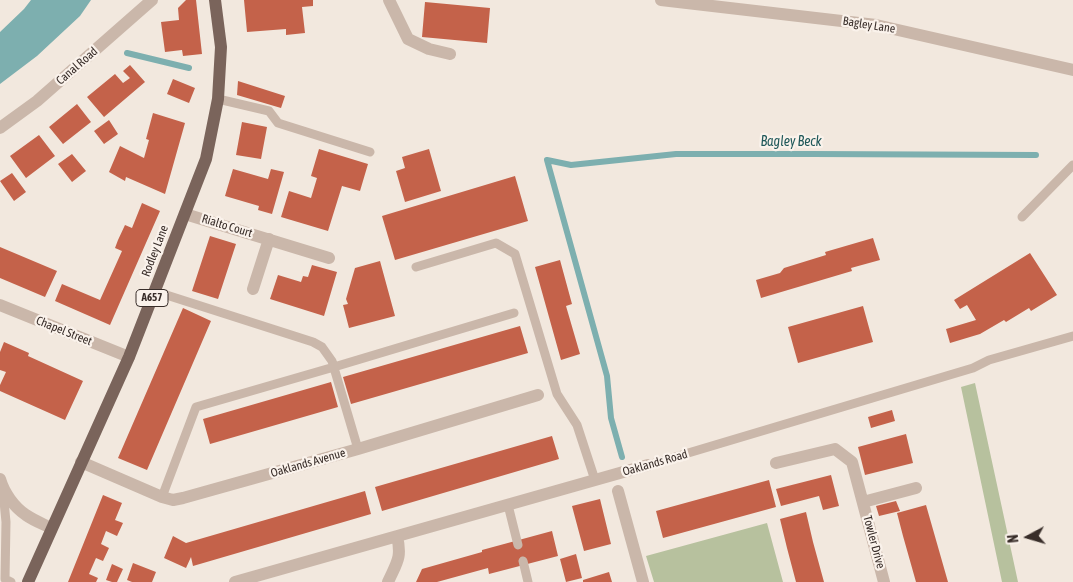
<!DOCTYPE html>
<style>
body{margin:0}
#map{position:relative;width:1073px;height:582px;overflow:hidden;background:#f2e8de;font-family:"Asap Condensed",sans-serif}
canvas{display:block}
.north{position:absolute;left:1003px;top:512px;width:50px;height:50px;-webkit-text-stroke:4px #faf2eb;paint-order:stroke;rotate:264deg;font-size:14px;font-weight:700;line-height:20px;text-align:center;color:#382d29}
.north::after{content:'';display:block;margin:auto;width:18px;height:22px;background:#382d29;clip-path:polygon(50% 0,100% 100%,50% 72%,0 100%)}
</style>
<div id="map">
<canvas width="1073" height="582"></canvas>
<div class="north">N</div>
</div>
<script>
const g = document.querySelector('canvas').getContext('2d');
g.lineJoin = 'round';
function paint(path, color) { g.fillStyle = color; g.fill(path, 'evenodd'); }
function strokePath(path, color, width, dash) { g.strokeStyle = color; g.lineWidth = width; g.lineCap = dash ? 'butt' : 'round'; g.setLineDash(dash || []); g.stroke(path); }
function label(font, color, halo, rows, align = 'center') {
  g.font = font + ' "Asap Condensed",sans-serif'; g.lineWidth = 4.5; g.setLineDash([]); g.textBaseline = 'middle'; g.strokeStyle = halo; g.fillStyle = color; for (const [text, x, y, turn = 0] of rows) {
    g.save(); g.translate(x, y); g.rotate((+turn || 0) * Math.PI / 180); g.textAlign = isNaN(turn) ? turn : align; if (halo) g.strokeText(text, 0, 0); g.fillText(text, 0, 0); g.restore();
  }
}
paint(new Path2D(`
 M 975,383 L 1018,582 L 1002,582 L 961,387 Z
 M 767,523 L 783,582 L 654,582 L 646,556 Z`), '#b7c19e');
paint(new Path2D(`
 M 31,0 L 91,0 L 80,16 L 37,56 L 0,84 L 0,32 L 24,9 Z`), '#7dafaf');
strokePath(new Path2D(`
 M 127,53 L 189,68
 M 622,457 L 611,418 L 607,376 L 547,160 L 571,165 L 676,154 L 813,154 L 1036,155`), '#7dafaf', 6);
paint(new Path2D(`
 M 186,0 L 196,0 L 202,54 L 183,56 L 182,50 L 165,52 L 161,22 L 179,20 L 178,8 Z
 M 244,0 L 313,0 L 313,6 L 302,7 L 305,33 L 286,35 L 286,29 L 247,32 Z
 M 425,2 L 490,8 L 487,43 L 422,37 Z
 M 130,65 L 145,82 L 104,117 L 87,97 L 115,74 L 123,83 L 130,78 L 123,71 Z
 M 173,79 L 195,88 L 189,103 L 167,94 Z
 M 238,81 L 285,96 L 281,108 L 237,95 Z
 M 77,104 L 91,122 L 63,144 L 49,127 Z
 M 153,113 L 185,123 L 165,194 L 126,177 L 125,181 L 109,172 L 120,146 L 144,158 L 149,140 L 146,139 Z
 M 109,120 L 118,134 L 104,144 L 94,131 Z
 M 242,122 L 267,127 L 261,159 L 236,155 Z
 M 39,135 L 55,156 L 26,178 L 10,156 Z
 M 319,149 L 368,164 L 360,191 L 342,186 L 328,231 L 281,217 L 289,191 L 311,198 L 317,178 L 311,176 Z
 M 429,149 L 441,191 L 405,202 L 396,171 L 405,168 L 402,157 Z
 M 72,154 L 86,171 L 72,182 L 58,164 Z
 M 233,169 L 268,179 L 271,169 L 284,172 L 272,214 L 258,210 L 259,206 L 225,196 Z
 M 12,173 L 26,192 L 14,201 L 0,181 Z
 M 515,176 L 528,221 L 395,260 L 382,216 Z
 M 142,203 L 160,211 L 110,325 L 55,301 L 62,284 L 100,300 L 122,251 L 115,248 L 118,240 L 125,225 L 132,228 Z
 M 210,236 L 236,244 L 218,299 L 192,291 Z
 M 873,238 L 880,260 L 851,268 L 852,271 L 761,298 L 756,280 L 780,273 L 784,268 L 826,255 L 825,252 Z
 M 0,247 L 57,271 L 45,297 L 0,278 Z
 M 1030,253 L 1057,295 L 1031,311 L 1029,308 L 1006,322 L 1004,320 L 980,334 L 950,343 L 946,329 L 976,320 L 967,305 L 960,309 L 954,300 Z
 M 560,260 L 572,304 L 566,306 L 580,354 L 561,360 L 535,267 Z
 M 380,261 L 395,316 L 349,328 L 343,305 L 348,304 L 346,299 L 355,268 Z
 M 312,265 L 337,272 L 324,316 L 270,299 L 278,275 L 301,282 L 303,276 L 308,277 Z
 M 863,306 L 873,342 L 798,363 L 788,327 Z
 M 183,308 L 211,321 L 147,470 L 118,458 Z
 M 520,326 L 528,353 L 351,404 L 343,377 Z
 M 4,342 L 29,353 L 28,356 L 83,381 L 65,420 L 0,391 L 0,385 L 6,372 L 0,370 L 0,352 Z
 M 331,382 L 338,407 L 210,444 L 203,419 Z
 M 892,410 L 895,421 L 871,428 L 868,417 Z
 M 906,434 L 913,463 L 865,475 L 858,447 Z
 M 552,436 L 559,459 L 382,511 L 375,487 Z
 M 831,475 L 839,506 L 823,510 L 819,496 L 781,506 L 776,489 Z
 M 769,480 L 776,507 L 663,538 L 656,511 Z
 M 365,491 L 371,514 L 193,566 L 191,557 L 186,568 L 164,558 L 173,536 L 186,543 Z
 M 103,495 L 122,503 L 115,520 L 123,523 L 117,536 L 106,531 L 101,544 L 109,548 L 103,561 L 96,558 L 89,574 L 98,578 L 96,582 L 68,582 Z
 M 600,499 L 611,544 L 584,551 L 572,506 Z
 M 896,501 L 900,511 L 879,516 L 876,506 Z
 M 926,505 L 948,582 L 916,582 L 903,536 L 897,513 Z
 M 806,512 L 813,542 L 824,582 L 796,582 L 787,548 L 780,519 Z
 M 552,531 L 558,556 L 489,574 L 488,568 L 437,582 L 416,582 L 422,569 L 482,552 L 482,550 Z
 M 576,554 L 582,578 L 566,582 L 560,559 Z
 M 133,563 L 156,572 L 152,582 L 132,582 L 127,580 Z
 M 112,564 L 123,569 L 117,582 L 112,582 L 106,580 Z
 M 609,572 L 612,582 L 583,582 L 583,580 Z`), '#c4624a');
strokePath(new Path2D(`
 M 218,99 L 269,111 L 278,123 L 370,152
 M 1022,217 L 1073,165
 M 416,267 L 496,243 L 515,254 L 557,394 L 577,425 L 595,480
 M 154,291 L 313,342 L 322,347 L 332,361 L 358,449
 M 648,465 L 973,368 L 989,360 L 1073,336
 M 3,491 L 6,522 L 5,579 L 11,582
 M 162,497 L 196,407 L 334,367 L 514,313
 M 508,505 L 518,545
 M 523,561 L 528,582`), '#cab7aa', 9);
strokePath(new Path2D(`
 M 389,0 L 408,39 L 429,49 L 450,54
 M 0,128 L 37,101 L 152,0
 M 185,214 L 329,258
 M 253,289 L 269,239
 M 0,305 L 129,357
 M 81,462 L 162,497 L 173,500 L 183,498 L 358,449 L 538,395
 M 776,463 L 835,449 L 852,462 L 884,582
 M 0,479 C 4,493 14,507 26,515 C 33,520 43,524 51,528
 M 618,491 L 643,582
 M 863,502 L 916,488
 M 235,582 L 648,465
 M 388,582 C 397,562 402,558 397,536`), '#cab7aa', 12);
strokePath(new Path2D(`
 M 661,0 L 876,25 L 1073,70`), '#cab7aa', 12);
strokePath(new Path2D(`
 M 28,582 L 129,357 L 206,159 L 218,99 L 221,47 L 215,0`), '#7a645b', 12);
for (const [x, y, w] of [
 [152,298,32]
]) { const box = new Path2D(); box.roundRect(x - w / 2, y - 8.5, w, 17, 4); g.fillStyle = '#faf2eb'; g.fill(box); strokePath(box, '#382d29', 1); }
label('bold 11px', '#382d29', null, [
 ["A657",152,298]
]);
label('12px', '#382d29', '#faf2eb', [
 ["Bagley Lane",869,25,9],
 ["Canal Road",77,66,-41],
 ["Rialto Court",227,226,17],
 ["Rodley Lane",155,251,-69],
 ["Chapel Street",64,331,22],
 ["Oaklands Avenue",308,463,-16],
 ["Oaklands Road",655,463,-16],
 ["Towler Drive",874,542,75]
]);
label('italic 14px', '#1f5859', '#faf2eb', [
 ["Bagley Beck",791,142]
]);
</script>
